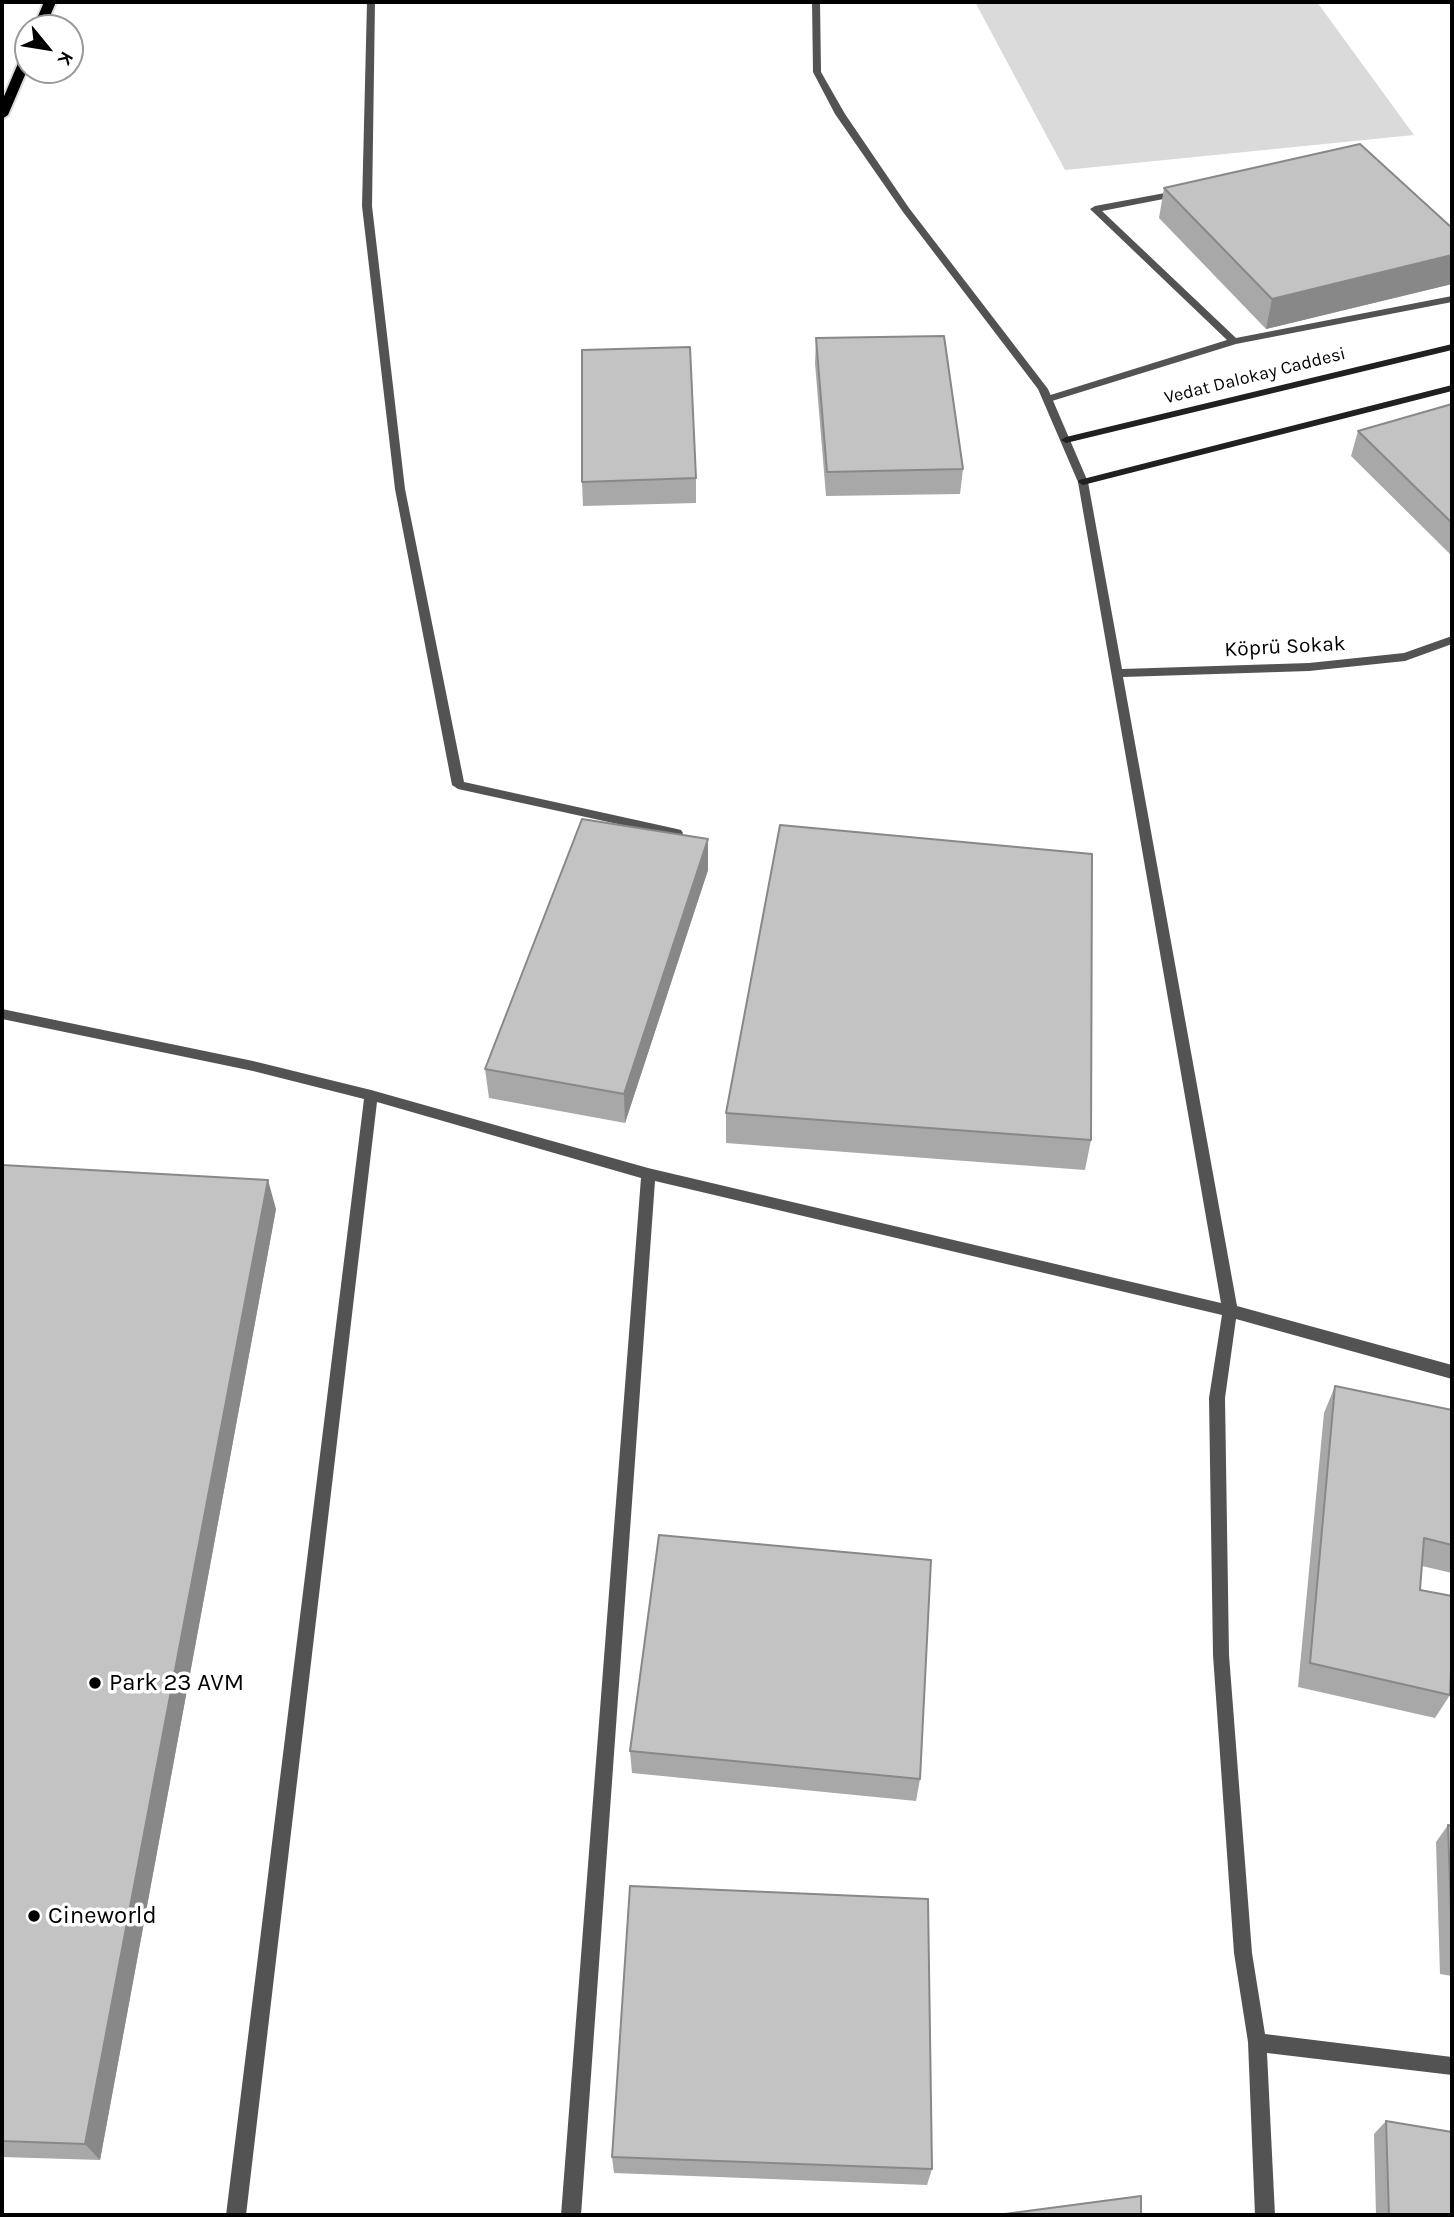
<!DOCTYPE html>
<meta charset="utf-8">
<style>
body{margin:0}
#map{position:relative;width:1454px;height:2217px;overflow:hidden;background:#fff;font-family:Karla,sans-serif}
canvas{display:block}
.frame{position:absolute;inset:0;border:4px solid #000;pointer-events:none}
.north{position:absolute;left:14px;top:14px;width:70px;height:70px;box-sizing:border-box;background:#fff;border:2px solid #999;border-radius:50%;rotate:120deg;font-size:19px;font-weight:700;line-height:28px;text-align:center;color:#000}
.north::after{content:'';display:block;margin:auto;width:24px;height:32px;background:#000;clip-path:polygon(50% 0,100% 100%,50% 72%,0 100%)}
</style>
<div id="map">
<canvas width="1454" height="2217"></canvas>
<div class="frame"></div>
<div class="north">K</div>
</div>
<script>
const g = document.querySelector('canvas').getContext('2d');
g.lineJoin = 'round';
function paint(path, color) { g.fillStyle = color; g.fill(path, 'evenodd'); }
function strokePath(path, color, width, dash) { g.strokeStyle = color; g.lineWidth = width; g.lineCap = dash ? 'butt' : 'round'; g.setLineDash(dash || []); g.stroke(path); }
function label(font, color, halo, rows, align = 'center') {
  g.font = font + ' Karla,sans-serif'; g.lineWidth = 7; g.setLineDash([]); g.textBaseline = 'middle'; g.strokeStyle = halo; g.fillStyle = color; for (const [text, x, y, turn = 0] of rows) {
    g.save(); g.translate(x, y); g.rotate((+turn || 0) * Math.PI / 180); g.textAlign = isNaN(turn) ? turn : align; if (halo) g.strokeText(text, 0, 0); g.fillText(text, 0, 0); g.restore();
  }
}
paint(new Path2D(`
 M 975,2 L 1317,2 L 1414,135 L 1065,170 Z`), '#dadada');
const trunk = new Path2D(`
 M 44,2 L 56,2 L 45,28 L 33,28 Z
 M 28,50 L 28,68 L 8,115 L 2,119 L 2,101 L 22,54 Z`);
strokePath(trunk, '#dbdbdb', 4);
paint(new Path2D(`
 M 1181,190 L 1186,193 L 1184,195 L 1102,211 L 1236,338 L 1452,296 L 1452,302 L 1236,344 L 1052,401 L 1044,401 L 1044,397 L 1227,340 L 1090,209 L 1095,206 Z`), '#535353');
paint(new Path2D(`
 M 367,2 L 375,2 L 372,206 L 405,489 L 464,782 L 677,829 L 681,830 L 683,833 L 681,836 L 677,837 L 458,789 L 452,785 L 395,489 L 362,206 Z
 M 812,2 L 820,2 L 821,72 L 845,114 L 909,208 L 1048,389 L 1088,482 L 1122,669 L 1309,663 L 1404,653 L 1452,636 L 1452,644 L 1405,661 L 1309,671 L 1123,677 L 1237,1306 L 1452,1365 L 1452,1379 L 1236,1319 L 1225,1398 L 1229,1655 L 1252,1953 L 1265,2034 L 1452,2057 L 1452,2075 L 1267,2053 L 1275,2215 L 1255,2215 L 1248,2042 L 1234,1953 L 1213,1655 L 1209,1398 L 1222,1315 L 655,1181 L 581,2215 L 561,2215 L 641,1178 L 377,1102 L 246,2215 L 226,2215 L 364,1099 L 253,1071 L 2,1019 L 2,1009 L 253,1061 L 371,1090 L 648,1168 L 1221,1303 L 1078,482 L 1038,389 L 903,212 L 835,114 L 813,72 Z`), '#535353');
paint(new Path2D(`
 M 1452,344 L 1452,350 L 1066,443 L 1061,440 L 1066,437 Z
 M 1452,385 L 1452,391 L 1083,485 L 1078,482 L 1079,480 Z`), '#202020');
paint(trunk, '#000');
paint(new Path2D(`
 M 1164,188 L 1452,228 L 1452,284 L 1266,329 L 1159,218 Z
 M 816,338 L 963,469 L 960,494 L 826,496 L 815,363 Z
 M 1452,404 L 1452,556 L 1351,456 L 1358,431 Z
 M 696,478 L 696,503 L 583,506 L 582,482 Z
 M 708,870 L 625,1123 L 489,1098 L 485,1069 Z
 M 726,1113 L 1091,1140 L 1085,1170 L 726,1143 Z
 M 2,1165 L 276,1209 L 100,2160 L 2,2157 Z
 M 1335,1386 L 1452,1410 L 1452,1573 L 1422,1566 L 1420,1590 L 1450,1695 L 1435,1718 L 1298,1687 L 1324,1413 Z
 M 630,1751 L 920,1779 L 916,1801 L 632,1773 Z
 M 1448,1825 L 1452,1826 L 1452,1976 L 1440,1974 L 1436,1842 Z
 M 1386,2121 L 1452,2215 L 1376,2215 L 1374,2134 Z
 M 612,2157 L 932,2169 L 927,2185 L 614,2173 Z`), '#a8a8a8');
paint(new Path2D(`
 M 1452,255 L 1452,284 L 1266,329 L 1272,299 Z
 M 708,839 L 708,870 L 625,1123 L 624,1094 Z
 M 268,1180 L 276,1209 L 100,2160 L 85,2144 Z`), '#888');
const building = new Path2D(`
 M 1360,144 L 1452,228 L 1452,255 L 1272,299 L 1164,188 Z
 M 944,336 L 963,469 L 827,472 L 816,338 Z
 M 690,347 L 696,478 L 582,482 L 582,350 Z
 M 1452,404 L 1452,523 L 1358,431 Z
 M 582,819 L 708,839 L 624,1094 L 485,1069 Z
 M 780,825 L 1092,854 L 1091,1140 L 726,1113 Z
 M 2,1165 L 268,1180 L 85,2144 L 2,2141 Z
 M 1335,1386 L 1452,1410 L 1452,1545 L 1424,1538 L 1420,1590 L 1452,1596 L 1452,1643 L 1450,1695 L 1310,1663 Z
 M 659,1535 L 931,1560 L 920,1779 L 630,1751 Z
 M 1448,1825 L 1452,1826 L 1452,1944 Z
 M 630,1886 L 928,1899 L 932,2169 L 612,2157 Z
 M 1386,2121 L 1452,2132 L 1452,2215 L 1389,2215 Z
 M 1141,2196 L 1141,2215 L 997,2215 Z`);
paint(building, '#c3c3c3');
strokePath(building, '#888', 2);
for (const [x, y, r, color] of [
 [95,1683,7,"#000"],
 [34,1916,7,"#000"]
]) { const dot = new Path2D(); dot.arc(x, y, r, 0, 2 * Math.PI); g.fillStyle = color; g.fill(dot); strokePath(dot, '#fff', 2.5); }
label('18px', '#000', '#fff', [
 ["Vedat Dalokay Caddesi",1255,376,-14]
]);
label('21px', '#000', '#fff', [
 ["Köprü Sokak",1285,647,-3]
]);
label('24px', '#000', '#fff', [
 ["Park 23 AVM",109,1683],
 ["Cineworld",48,1916]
], 'left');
</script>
